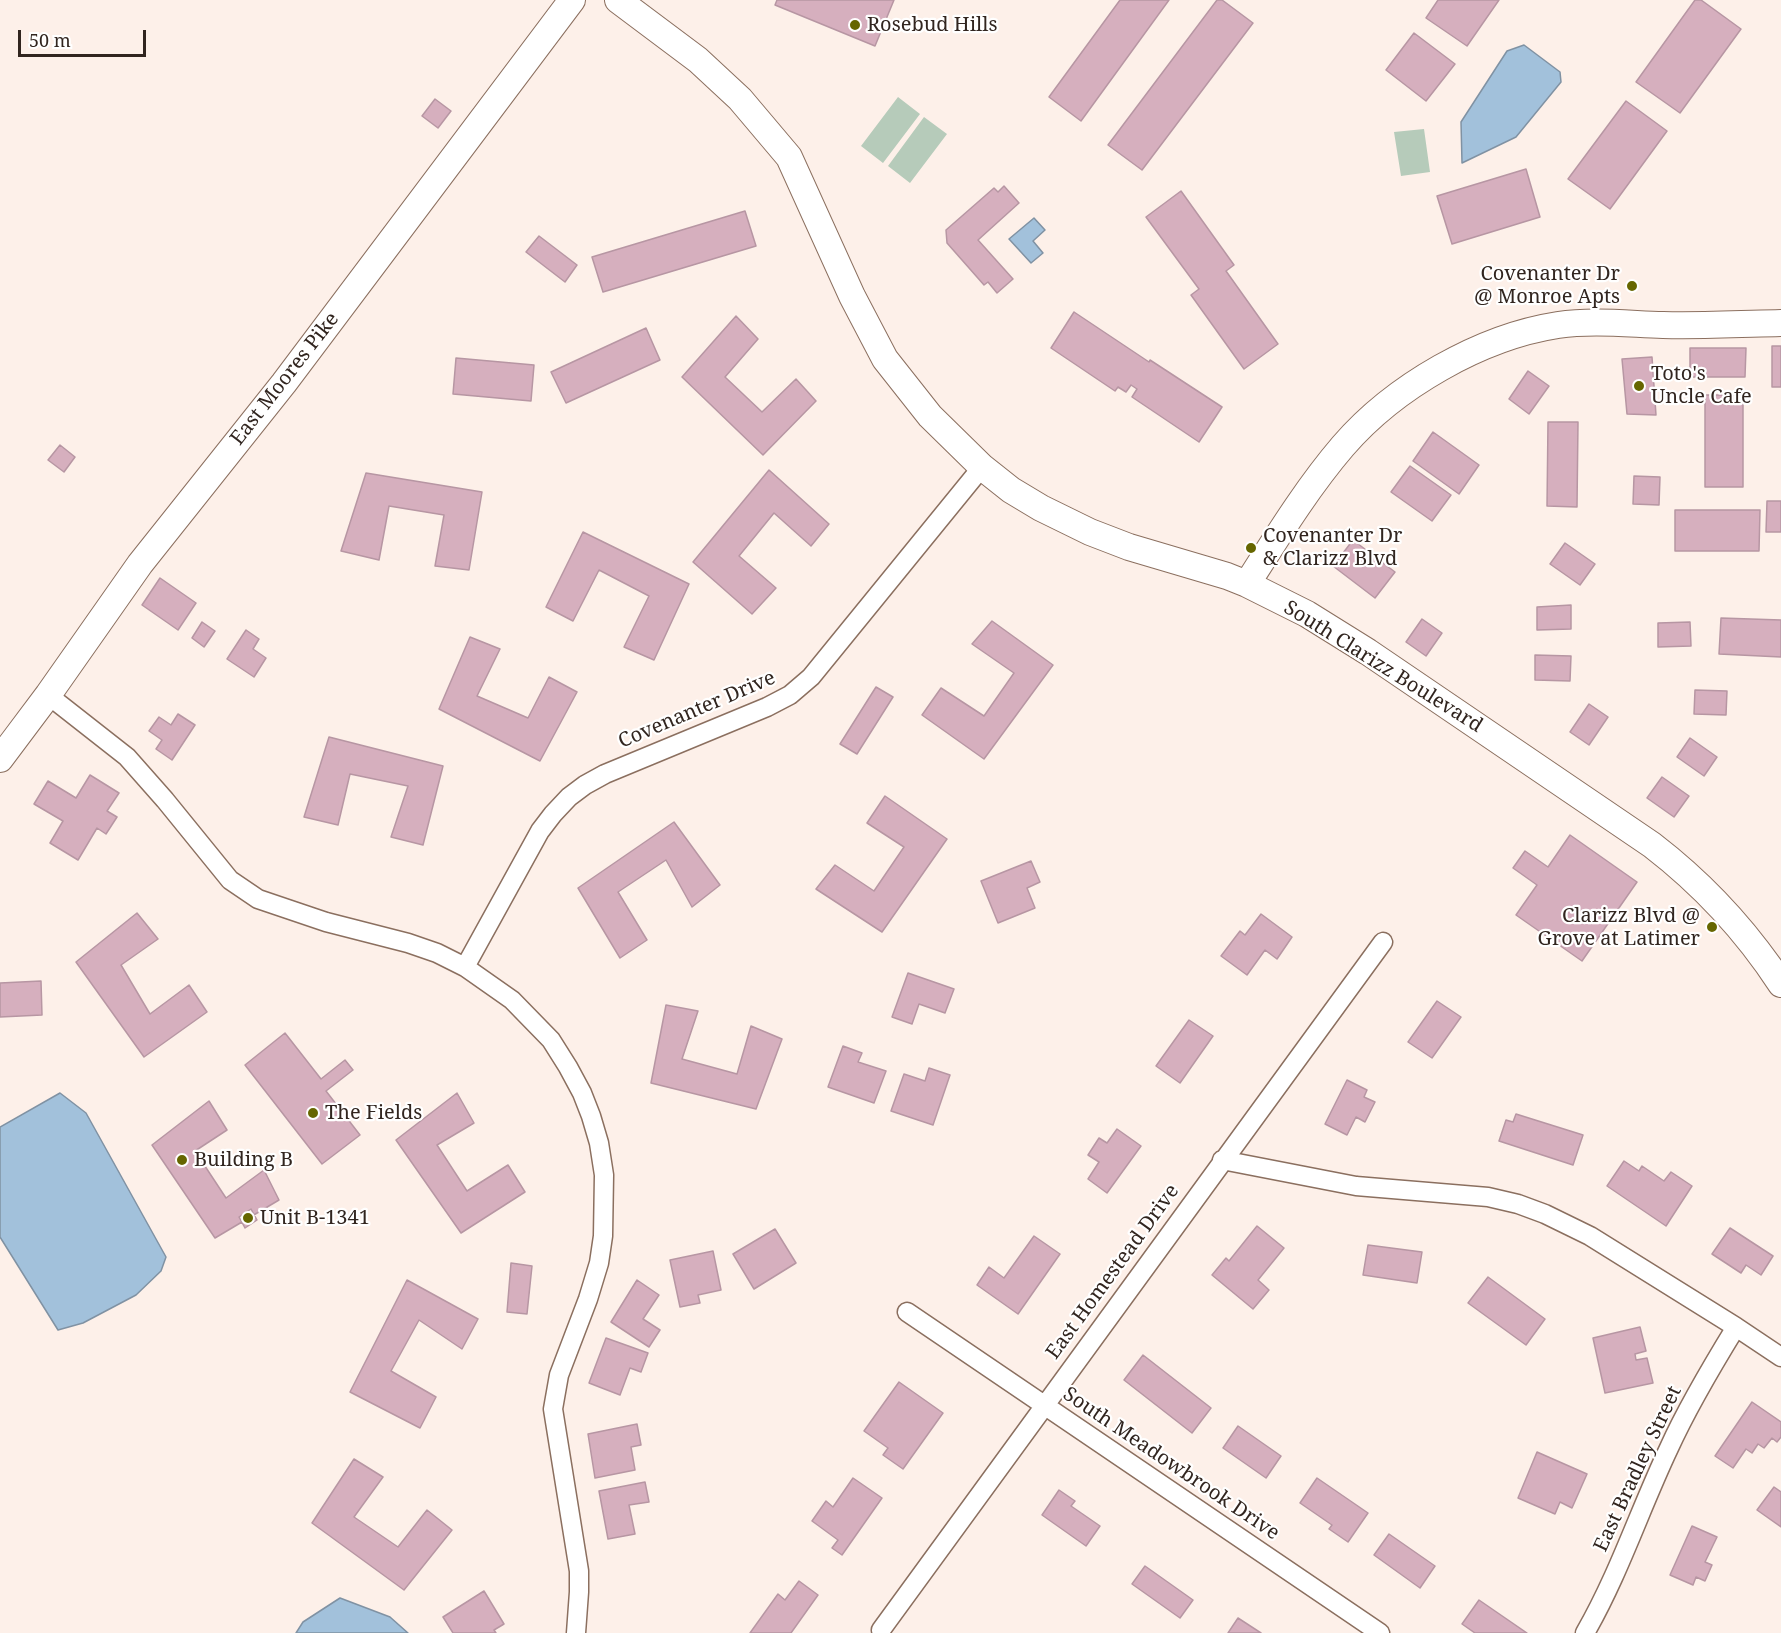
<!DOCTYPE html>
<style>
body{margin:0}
#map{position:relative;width:1781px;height:1633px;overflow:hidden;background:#fdf0e9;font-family:"Noto Serif",serif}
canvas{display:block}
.scale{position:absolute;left:18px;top:30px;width:128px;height:27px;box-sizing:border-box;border:3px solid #31251f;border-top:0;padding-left:8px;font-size:18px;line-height:21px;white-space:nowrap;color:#31251f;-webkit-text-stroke:4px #fff;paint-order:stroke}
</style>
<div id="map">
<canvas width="1781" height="1633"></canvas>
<div class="scale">50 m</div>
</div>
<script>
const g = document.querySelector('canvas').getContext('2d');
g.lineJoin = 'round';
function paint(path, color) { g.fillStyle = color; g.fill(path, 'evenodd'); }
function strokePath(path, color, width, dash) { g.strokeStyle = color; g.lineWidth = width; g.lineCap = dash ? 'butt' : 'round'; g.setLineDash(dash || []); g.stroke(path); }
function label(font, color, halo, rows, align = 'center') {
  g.font = font + ' "Noto Serif",serif'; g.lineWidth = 4.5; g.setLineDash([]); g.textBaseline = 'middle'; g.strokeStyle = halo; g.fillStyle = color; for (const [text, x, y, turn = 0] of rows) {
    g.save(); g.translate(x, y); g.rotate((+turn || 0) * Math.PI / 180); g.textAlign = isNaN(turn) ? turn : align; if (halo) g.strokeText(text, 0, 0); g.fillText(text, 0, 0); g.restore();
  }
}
paint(new Path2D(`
 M 898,97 L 920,114 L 883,163 L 861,146 Z
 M 924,117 L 947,134 L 910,183 L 888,166 Z
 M 1424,129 L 1430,172 L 1401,176 L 1394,132 Z`), '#b6cbba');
const water = new Path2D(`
 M 1524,45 L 1560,72 L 1561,82 L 1516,137 L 1462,163 L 1461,122 L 1507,51 Z
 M 1034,218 L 1045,230 L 1033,241 L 1043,253 L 1031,263 L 1009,239 Z
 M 60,1093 L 86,1113 L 166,1257 L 161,1271 L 136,1295 L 83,1323 L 58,1330 L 0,1237 L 0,1127 Z
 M 340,1598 L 390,1617 L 408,1633 L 296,1633 L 303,1622 Z`);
paint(water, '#a2c1db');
strokePath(water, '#8092a3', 1.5);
const building = new Path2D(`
 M 777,0 L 894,0 L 875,46 L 775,5 Z
 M 1120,0 L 1169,0 L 1081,121 L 1049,97 Z
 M 1217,0 L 1222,0 L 1253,23 L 1142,170 L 1108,145 Z
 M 1438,0 L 1499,0 L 1467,46 L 1426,18 Z
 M 1695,0 L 1701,0 L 1741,29 L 1680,113 L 1636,82 Z
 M 1414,33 L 1455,64 L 1426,101 L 1386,70 Z
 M 435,99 L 451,111 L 438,128 L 422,116 Z
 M 1626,101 L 1667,131 L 1610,209 L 1568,179 Z
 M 1526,169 L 1540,217 L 1452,244 L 1437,196 Z
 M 1004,186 L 1019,203 L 978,240 L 1013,279 L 997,293 L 988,282 L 984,285 L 947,243 L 946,230 L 994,188 L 998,192 Z
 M 1181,191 L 1234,265 L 1226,271 L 1278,344 L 1244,369 L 1191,295 L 1199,289 L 1146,217 Z
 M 745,211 L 756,246 L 603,292 L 592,257 Z
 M 539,236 L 577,265 L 565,282 L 526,252 Z
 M 1074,312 L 1149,362 L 1150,360 L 1222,407 L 1199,442 L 1132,397 L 1137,389 L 1131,385 L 1126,392 L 1118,387 L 1115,391 L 1051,348 Z
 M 736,316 L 758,339 L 725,377 L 762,412 L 796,379 L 816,401 L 763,455 L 682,377 Z
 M 646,328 L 660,360 L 566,403 L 551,372 Z
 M 1772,346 L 1781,346 L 1781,387 L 1772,387 Z
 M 1690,348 L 1746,348 L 1745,377 L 1690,377 Z
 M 1652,357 L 1656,415 L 1627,414 L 1622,359 Z
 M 456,358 L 534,365 L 531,401 L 453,394 Z
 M 1528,371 L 1549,386 L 1529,414 L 1509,399 Z
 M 1705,395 L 1743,395 L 1743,487 L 1705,487 Z
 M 1548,422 L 1578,422 L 1577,507 L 1547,506 Z
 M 1433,432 L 1479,465 L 1459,494 L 1413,461 Z
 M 60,445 L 75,457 L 64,472 L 48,460 Z
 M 1410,466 L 1451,495 L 1432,521 L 1391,492 Z
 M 769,470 L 829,524 L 811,546 L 774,513 L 739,556 L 776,588 L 752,614 L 693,562 Z
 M 366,473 L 482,492 L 469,570 L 435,566 L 444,515 L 389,506 L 379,560 L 341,551 Z
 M 1634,476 L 1660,477 L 1659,505 L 1633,504 Z
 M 1767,501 L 1781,501 L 1781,532 L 1766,532 Z
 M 1675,510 L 1760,510 L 1759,551 L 1675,551 Z
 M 583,532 L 689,584 L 654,660 L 624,647 L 649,596 L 599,570 L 573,621 L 546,607 Z
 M 1353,540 L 1395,572 L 1375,598 L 1333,566 Z
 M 1565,543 L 1595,564 L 1580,585 L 1550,564 Z
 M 160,578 L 196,603 L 178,630 L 142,605 Z
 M 1571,605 L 1571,629 L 1537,630 L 1537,607 Z
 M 1721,618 L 1781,620 L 1781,657 L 1719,654 Z
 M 1422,619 L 1442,633 L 1426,656 L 1406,642 Z
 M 992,621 L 1053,665 L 984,759 L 922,715 L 941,688 L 984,716 L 1014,673 L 972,644 Z
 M 202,622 L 215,631 L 204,647 L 192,638 Z
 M 1690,622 L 1691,646 L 1658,647 L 1658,623 Z
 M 246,630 L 259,639 L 253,649 L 266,658 L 254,677 L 227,659 Z
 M 470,637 L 500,649 L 477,696 L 528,718 L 549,677 L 577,692 L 540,761 L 439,709 Z
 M 1535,655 L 1571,656 L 1570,681 L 1535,680 Z
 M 876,687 L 893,697 L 857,754 L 840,744 Z
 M 1695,690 L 1727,691 L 1726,715 L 1694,714 Z
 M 1589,704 L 1608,717 L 1589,745 L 1570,732 Z
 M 178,714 L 195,725 L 172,760 L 156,749 L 162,740 L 149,731 L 159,717 L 171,725 Z
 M 329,737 L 443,766 L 423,845 L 391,837 L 408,786 L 350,774 L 338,825 L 304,817 Z
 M 1690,738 L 1717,757 L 1704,776 L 1677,757 Z
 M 90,775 L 119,793 L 107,811 L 117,817 L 106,834 L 97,828 L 78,860 L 50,843 L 63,821 L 34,804 L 48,781 L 76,798 Z
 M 1662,777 L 1689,796 L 1674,817 L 1647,798 Z
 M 885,796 L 947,839 L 882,932 L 816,889 L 835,865 L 874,891 L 904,847 L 867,823 Z
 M 674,822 L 720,885 L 692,907 L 666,860 L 618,892 L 647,940 L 620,958 L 578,888 Z
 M 1570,835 L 1637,882 L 1582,961 L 1516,915 L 1537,885 L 1513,868 L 1525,851 L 1548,867 Z
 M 1031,861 L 1040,882 L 1027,888 L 1035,908 L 998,923 L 981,881 Z
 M 137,913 L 158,939 L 121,965 L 150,1014 L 189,985 L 207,1012 L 144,1057 L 76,962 Z
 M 1261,914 L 1292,937 L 1277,959 L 1265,950 L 1247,975 L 1221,956 L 1240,931 L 1245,935 Z
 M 908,973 L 954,989 L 945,1013 L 919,1004 L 912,1024 L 892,1017 Z
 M 41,981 L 42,1015 L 0,1017 L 0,983 Z
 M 1437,1001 L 1461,1017 L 1432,1058 L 1408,1042 Z
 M 666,1005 L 698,1011 L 682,1059 L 737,1074 L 751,1026 L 782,1039 L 756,1109 L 651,1083 Z
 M 1189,1020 L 1213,1036 L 1180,1083 L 1156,1066 Z
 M 285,1033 L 321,1079 L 345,1060 L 353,1070 L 326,1091 L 360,1135 L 322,1164 L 245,1065 Z
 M 843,1046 L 862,1053 L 858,1062 L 886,1071 L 874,1103 L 828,1087 Z
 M 929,1068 L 950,1075 L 933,1125 L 891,1111 L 904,1074 L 925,1081 Z
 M 1347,1080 L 1367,1090 L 1364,1097 L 1375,1102 L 1365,1122 L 1356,1117 L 1347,1135 L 1325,1124 Z
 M 457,1093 L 474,1123 L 437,1145 L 467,1191 L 508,1165 L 525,1192 L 461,1233 L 396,1140 Z
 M 209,1101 L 227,1130 L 195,1151 L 226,1198 L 264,1170 L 279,1200 L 215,1238 L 152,1145 Z
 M 1516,1114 L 1583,1135 L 1573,1165 L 1499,1141 L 1506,1120 L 1513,1122 Z
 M 1117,1129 L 1141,1146 L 1107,1193 L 1088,1179 L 1099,1162 L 1088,1155 L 1099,1138 L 1107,1143 Z
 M 1624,1161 L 1639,1171 L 1642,1166 L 1664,1181 L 1671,1172 L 1692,1186 L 1666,1226 L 1607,1186 Z
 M 251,1209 L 257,1220 L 245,1228 L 239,1217 Z
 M 1257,1226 L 1284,1248 L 1258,1280 L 1269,1290 L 1253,1309 L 1212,1275 L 1226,1258 L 1229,1261 Z
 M 1730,1228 L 1773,1256 L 1761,1275 L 1746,1265 L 1741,1273 L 1712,1254 Z
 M 775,1229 L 796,1263 L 754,1289 L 733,1254 Z
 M 1034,1236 L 1060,1254 L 1018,1314 L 977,1285 L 989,1267 L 1004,1278 Z
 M 1368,1245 L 1422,1252 L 1417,1283 L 1363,1275 Z
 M 713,1251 L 721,1290 L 698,1295 L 700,1303 L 680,1307 L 670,1260 Z
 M 511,1263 L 532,1266 L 527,1314 L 507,1312 Z
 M 1488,1277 L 1545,1319 L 1526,1345 L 1468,1303 Z
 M 407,1280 L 478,1319 L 462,1349 L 419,1320 L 391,1371 L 436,1397 L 420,1428 L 350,1392 Z
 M 637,1280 L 659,1295 L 643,1319 L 660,1330 L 649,1347 L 611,1322 Z
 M 1640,1327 L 1646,1351 L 1635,1354 L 1636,1360 L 1647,1358 L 1653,1383 L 1605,1393 L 1593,1338 Z
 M 606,1338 L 648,1353 L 641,1372 L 630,1368 L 620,1395 L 589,1383 Z
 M 1143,1355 L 1211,1408 L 1192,1433 L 1124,1380 Z
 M 899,1382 L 943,1413 L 903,1469 L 883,1455 L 888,1448 L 864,1431 Z
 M 1752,1402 L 1781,1422 L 1781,1437 L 1777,1442 L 1772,1438 L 1764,1448 L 1758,1444 L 1752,1453 L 1746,1449 L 1733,1468 L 1715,1456 Z
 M 637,1424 L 641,1445 L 631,1447 L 635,1470 L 595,1478 L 588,1434 Z
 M 1238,1426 L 1281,1456 L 1266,1478 L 1223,1448 Z
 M 1537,1452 L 1587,1474 L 1572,1508 L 1560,1502 L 1555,1514 L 1518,1498 Z
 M 354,1459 L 383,1477 L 354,1517 L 398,1547 L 427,1510 L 452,1530 L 404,1590 L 312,1523 Z
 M 853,1478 L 882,1498 L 842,1555 L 832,1548 L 838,1540 L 812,1521 L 826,1501 L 833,1507 Z
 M 1317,1478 L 1368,1513 L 1348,1542 L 1329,1529 L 1332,1525 L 1300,1503 Z
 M 645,1482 L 649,1502 L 629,1505 L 635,1534 L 608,1539 L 599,1491 Z
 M 1774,1487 L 1781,1492 L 1781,1527 L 1757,1510 Z
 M 1059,1490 L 1075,1501 L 1071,1506 L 1100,1526 L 1086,1546 L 1042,1515 Z
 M 1692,1526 L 1717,1537 L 1705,1562 L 1712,1565 L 1705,1581 L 1696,1577 L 1693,1585 L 1670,1575 Z
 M 1389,1534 L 1435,1566 L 1420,1588 L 1374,1555 Z
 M 1145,1566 L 1193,1600 L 1180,1618 L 1132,1584 Z
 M 799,1581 L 818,1595 L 791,1633 L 750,1633 L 778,1594 L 785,1600 Z
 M 484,1591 L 504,1624 L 494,1630 L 496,1633 L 453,1633 L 443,1617 Z
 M 1479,1600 L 1527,1633 L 1475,1633 L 1462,1624 Z
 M 1238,1618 L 1261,1633 L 1228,1633 Z`);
paint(building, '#d6afbe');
strokePath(building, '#b796a3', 1.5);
const street = new Path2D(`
 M 48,695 L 127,757 L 165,800 L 230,880 L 258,899 L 326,922 L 408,943 L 437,953 L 465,967 L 512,1000 L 551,1040 L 568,1067 L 582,1093 L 591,1116 L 599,1143 L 604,1175 L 603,1236 L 599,1263 L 588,1299 L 559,1375 L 553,1409 L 579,1571 L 579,1592 L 576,1633
 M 465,967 L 540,831 L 553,814 L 569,797 L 585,785 L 605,774 L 767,707 L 790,695 L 811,677 L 982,467
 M 1222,1160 L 1356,1186 L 1488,1197 L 1518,1204 L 1545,1214 L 1590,1236 L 1736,1327 L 1781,1357
 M 907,1312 L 1380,1633
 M 881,1630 L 1383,942
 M 1585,1633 C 1619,1574 1640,1509 1669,1448 C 1688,1406 1712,1366 1736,1327`);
const secondary = new Path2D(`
 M 618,0 L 698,60 L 740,99 L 789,157 L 852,296 L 885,359 L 930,416 L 982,467 L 1011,490 L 1041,508 L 1090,532 L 1129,547 L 1227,576 L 1247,584 L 1307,614 L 1368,652 L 1652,845 C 1704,885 1745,929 1781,984
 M 1247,584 C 1277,537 1307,488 1343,446 C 1394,387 1480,337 1558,325 C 1592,320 1628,324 1663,325 C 1702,326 1742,324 1781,323
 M 0,759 L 48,695 L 140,564 L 284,383 L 572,0`);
strokePath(street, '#8b6f5f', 21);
strokePath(secondary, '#8b6f5f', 28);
strokePath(street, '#fff', 18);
strokePath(secondary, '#fff', 26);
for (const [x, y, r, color] of [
 [855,25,6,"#660"],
 [1632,286,6,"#660"],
 [1639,386,6,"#660"],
 [1251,548,6,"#660"],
 [1712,927,6,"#660"],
 [313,1113,6,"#660"],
 [182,1160,6,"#660"],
 [248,1218,6,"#660"]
]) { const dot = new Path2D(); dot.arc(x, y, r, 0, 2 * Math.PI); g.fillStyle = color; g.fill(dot); strokePath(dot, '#fff', 2); }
label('20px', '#31251f', '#fff', [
 ["Rosebud Hills",867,25],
 ["Covenanter Dr",1620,274,"right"],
 ["@ Monroe Apts",1620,297,"right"],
 ["Toto's",1651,374],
 ["Uncle Cafe",1651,397],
 ["Covenanter Dr",1263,536],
 ["& Clarizz Blvd",1263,559],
 ["Clarizz Blvd @",1700,916,"right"],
 ["Grove at Latimer",1700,939,"right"],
 ["The Fields",325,1113],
 ["Building B",194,1160],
 ["Unit B-1341",260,1218]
], 'left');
label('20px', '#31251f', '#fff', [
 ["East Moores Pike",285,379,-52],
 ["South Clarizz Boulevard",1383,667,32],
 ["Covenanter Drive",697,710,-23],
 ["East Homestead Drive",1113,1272,-54],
 ["South Meadowbrook Drive",1171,1464,34],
 ["East Bradley Street",1638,1469,-65]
]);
</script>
